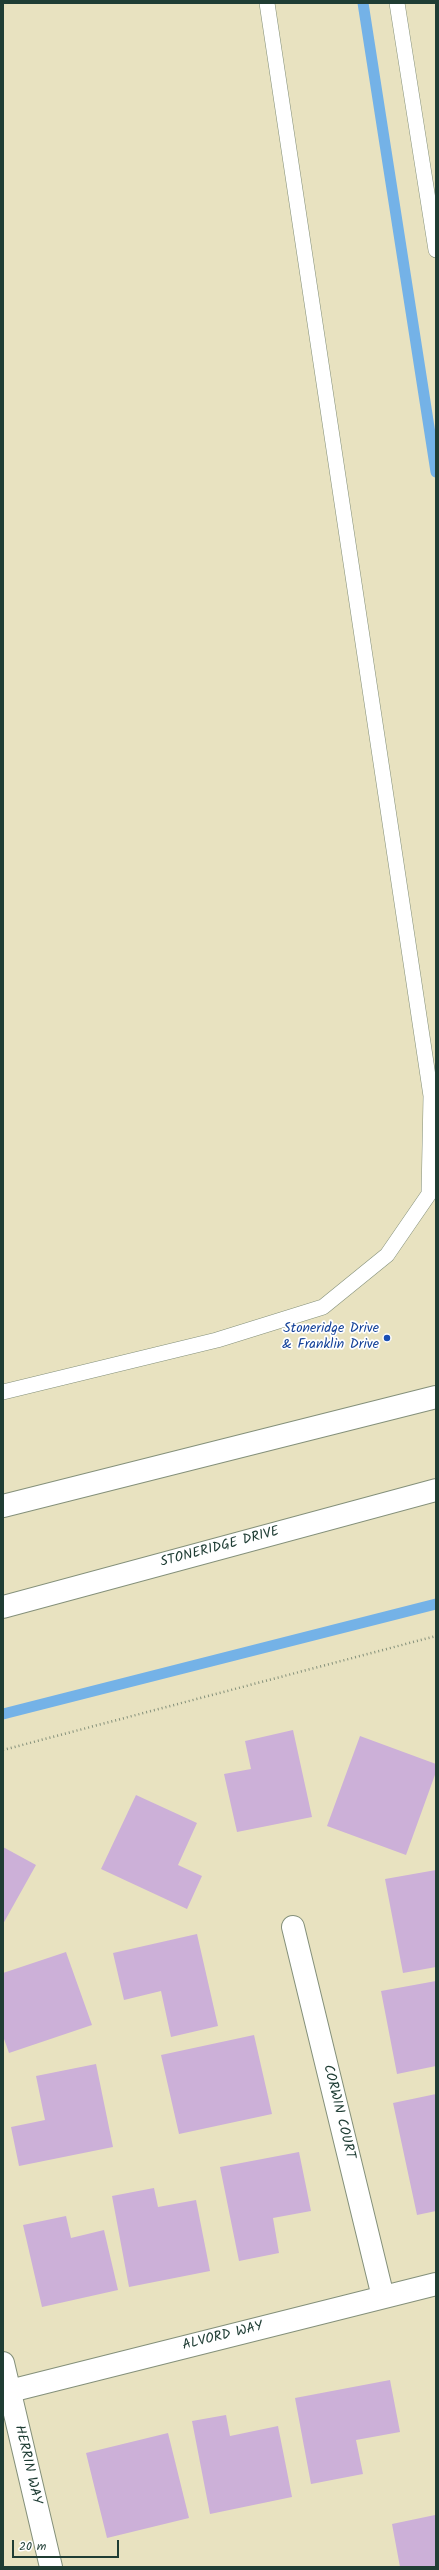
<!DOCTYPE html>
<style>
body{margin:0}
#map{position:relative;width:439px;height:2570px;overflow:hidden;background:#e8e2c0;font-family:Kalam,sans-serif}
canvas{display:block}
.frame{position:absolute;inset:0;border:4px solid #1f3d34;pointer-events:none}
.scale{position:absolute;left:12px;top:2540px;width:107px;height:18px;box-sizing:border-box;border:2px solid #1f3d34;border-top:0;padding-left:5px;font-size:12px;line-height:14px;white-space:nowrap;color:#1f3d34;-webkit-text-stroke:3px #fff;paint-order:stroke}
</style>
<div id="map">
<canvas width="439" height="2570"></canvas>
<div class="frame"></div>
<div class="scale">20 m</div>
</div>
<script>
const g = document.querySelector('canvas').getContext('2d');
g.lineJoin = 'round';
function strokePath(path, color, width, dash) { g.strokeStyle = color; g.lineWidth = width; g.lineCap = dash ? 'butt' : 'round'; g.setLineDash(dash || []); g.stroke(path); }
function paint(path, color) { g.fillStyle = color; g.fill(path, 'evenodd'); }
function label(font, color, halo, rows, align = 'center') {
  g.font = font + ' Kalam,sans-serif'; g.lineWidth = 3.5; g.setLineDash([]); g.textBaseline = 'middle'; g.strokeStyle = halo; g.fillStyle = color; for (const [text, x, y, turn = 0] of rows) {
    g.save(); g.translate(x, y); g.rotate((+turn || 0) * Math.PI / 180); g.textAlign = isNaN(turn) ? turn : align; if (halo) g.strokeText(text, 0, 0); g.fillText(text, 0, 0); g.restore();
  }
}
strokePath(new Path2D(`
 M 363,3 L 436,472
 M 3,1714 L 436,1604`), '#74b2e7', 11);
paint(new Path2D(`
 M 293,1730 L 312,1817 L 237,1832 L 224,1774 L 251,1769 L 245,1741 Z
 M 360,1736 L 436,1764 L 436,1772 L 406,1855 L 327,1826 Z
 M 136,1795 L 197,1823 L 178,1865 L 202,1876 L 187,1909 L 101,1869 Z
 M 3,1847 L 36,1865 L 3,1924 Z
 M 436,1870 L 436,1967 L 403,1973 L 385,1879 Z
 M 197,1934 L 218,2026 L 171,2037 L 161,1991 L 124,2000 L 113,1953 Z
 M 66,1952 L 92,2025 L 9,2053 L 3,2036 L 3,1973 Z
 M 436,1981 L 436,2066 L 397,2074 L 381,1991 Z
 M 254,2035 L 272,2114 L 179,2134 L 161,2055 Z
 M 96,2064 L 113,2147 L 19,2166 L 11,2127 L 45,2120 L 36,2076 Z
 M 436,2094 L 436,2211 L 417,2215 L 393,2103 Z
 M 299,2152 L 311,2211 L 273,2218 L 279,2253 L 239,2261 L 220,2167 Z
 M 154,2188 L 158,2207 L 196,2200 L 210,2271 L 129,2287 L 112,2196 Z
 M 66,2216 L 71,2238 L 104,2230 L 118,2290 L 42,2307 L 23,2225 Z
 M 390,2380 L 400,2432 L 356,2440 L 363,2474 L 311,2484 L 295,2398 Z
 M 226,2415 L 230,2436 L 278,2426 L 292,2497 L 210,2514 L 192,2421 Z
 M 168,2433 L 189,2518 L 107,2538 L 86,2453 Z
 M 435,2515 L 436,2567 L 400,2567 L 392,2524 Z`), '#ccb0d8');
const service = new Path2D(`
 M 397,3 L 436,250
 M 3,1392 L 217,1340 L 323,1307 L 387,1255 L 429,1194 L 431,1096 L 267,3`);
const minor = new Path2D(`
 M 293,1927 L 383,2297
 M 3,2363 L 51,2567
 M 10,2391 L 436,2284`);
const secondary = new Path2D(`
 M 3,1506 L 436,1397
 M 3,1607 L 436,1490`);
strokePath(service, '#84907a', 16);
strokePath(minor, '#84907a', 24);
strokePath(secondary, '#84907a', 24);
strokePath(new Path2D(`
 M 3,1750 L 436,1636`), '#84907a', 2.5, [1, 3]);
strokePath(service, '#fff', 15);
strokePath(minor, '#fff', 22);
strokePath(secondary, '#fff', 22);
for (const [x, y, r, color] of [
 [387,1338,4,"#1a4fb4"]
]) { const dot = new Path2D(); dot.arc(x, y, r, 0, 2 * Math.PI); g.fillStyle = color; g.fill(dot); strokePath(dot, '#fff', 1.5); }
label('14px', '#164399', '#fff', [
 ["Stoneridge Drive",379,1330],
 ["& Franklin Drive",379,1346]
], 'right');
label('14px', '#1f3d34', '#fff', [
 ["STONERIDGE DRIVE",220,1548,-15],
 ["CORWIN COURT",338,2112,76],
 ["ALVORD WAY",223,2337,-14],
 ["HERRIN WAY",27,2465,77]
]);
</script>
